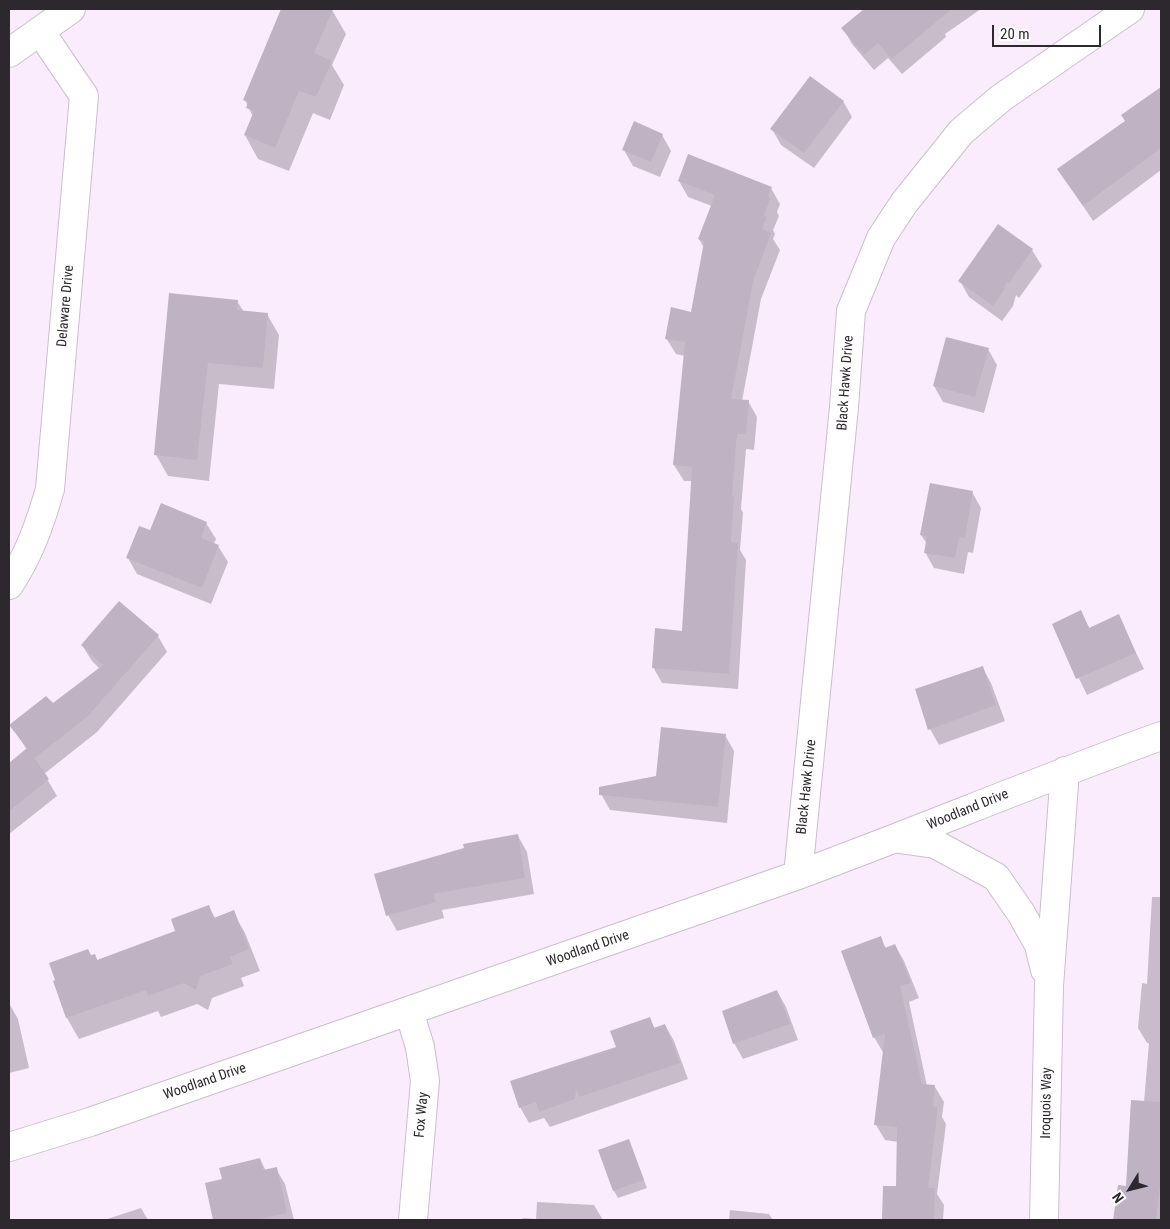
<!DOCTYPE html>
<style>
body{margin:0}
#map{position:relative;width:1170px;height:1229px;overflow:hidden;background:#faecfd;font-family:"Roboto Condensed",sans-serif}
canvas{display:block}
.frame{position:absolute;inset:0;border:10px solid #2d282e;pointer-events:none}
.north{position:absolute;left:1105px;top:1164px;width:50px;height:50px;-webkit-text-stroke:4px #fff;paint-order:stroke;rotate:234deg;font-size:14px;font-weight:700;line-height:20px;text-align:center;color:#2d282e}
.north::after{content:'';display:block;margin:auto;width:18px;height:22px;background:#2d282e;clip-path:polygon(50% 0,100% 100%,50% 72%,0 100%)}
.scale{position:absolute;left:992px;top:25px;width:109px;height:22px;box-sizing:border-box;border:2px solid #2d282e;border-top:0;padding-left:6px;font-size:15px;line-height:18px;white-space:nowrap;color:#2d282e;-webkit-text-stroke:4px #fff;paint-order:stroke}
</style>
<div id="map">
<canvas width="1170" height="1229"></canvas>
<div class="frame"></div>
<div class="north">N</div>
<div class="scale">20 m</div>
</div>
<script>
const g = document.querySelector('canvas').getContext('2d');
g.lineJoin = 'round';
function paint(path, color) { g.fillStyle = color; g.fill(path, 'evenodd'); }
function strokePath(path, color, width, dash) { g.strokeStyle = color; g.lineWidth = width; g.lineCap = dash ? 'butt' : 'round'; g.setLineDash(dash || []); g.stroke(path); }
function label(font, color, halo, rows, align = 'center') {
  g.font = font + ' "Roboto Condensed",sans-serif'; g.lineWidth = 4; g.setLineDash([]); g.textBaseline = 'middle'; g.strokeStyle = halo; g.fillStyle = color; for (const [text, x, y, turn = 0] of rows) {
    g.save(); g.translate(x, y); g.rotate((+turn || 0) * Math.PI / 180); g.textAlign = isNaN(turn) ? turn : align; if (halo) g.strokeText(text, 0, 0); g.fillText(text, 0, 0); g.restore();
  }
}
paint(new Path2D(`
 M 282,9 L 328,9 L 332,10 L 346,34 L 332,65 L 344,85 L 330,120 L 313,113 L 289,171 L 258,159 L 245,135 L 253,117 L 245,100 Z
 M 866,9 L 870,9 L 874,13 L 880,9 L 981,9 L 945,34 L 946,37 L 902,74 L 888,58 L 874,70 L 852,44 L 843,28 Z
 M 1161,89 L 1161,170 L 1093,221 L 1059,169 L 1126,121 L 1123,115 Z
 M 843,101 L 852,117 L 814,168 L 781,145 L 772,129 Z
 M 662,135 L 671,151 L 660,177 L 633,166 L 624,150 Z
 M 679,181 L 771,188 L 780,204 L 777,212 L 779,216 L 773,230 L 775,234 L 773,239 L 780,250 L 761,299 L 742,401 L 748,401 L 757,417 L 754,450 L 746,449 L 741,509 L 743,513 L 740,550 L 746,560 L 738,689 L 662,683 L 653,667 L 683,632 L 692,481 L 684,481 L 674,465 L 685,356 L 676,354 L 666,338 L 692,313 L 704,248 L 699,239 L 712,206 L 688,197 Z
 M 998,226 L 1032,250 L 1042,266 L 1019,298 L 1016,295 L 1013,306 L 1002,321 L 969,297 L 960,281 Z
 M 237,301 L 244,312 L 267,314 L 279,335 L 274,389 L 219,384 L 209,481 L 168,476 L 156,455 Z
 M 988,349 L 997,365 L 984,413 L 943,402 L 934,386 Z
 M 972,492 L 981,508 L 973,553 L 968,552 L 964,574 L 934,568 L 925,552 L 927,544 L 921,535 Z
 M 206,523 L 216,539 L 214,544 L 218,546 L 228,562 L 211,604 L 137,574 L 128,558 L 151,532 Z
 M 1080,612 L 1090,629 L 1118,616 L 1144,669 L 1087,695 L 1053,625 Z
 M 158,636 L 167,652 L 97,732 L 44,774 L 57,796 L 9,834 L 9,764 L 27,750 L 11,725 L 53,705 L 100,669 L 92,661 L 82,645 Z
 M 982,667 L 991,683 L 1005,721 L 939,745 L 930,729 L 916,690 Z
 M 725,735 L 734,751 L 727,823 L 610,810 L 601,794 L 657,777 Z
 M 518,836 L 527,852 L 534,894 L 442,910 L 444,918 L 397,931 L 388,915 Z
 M 1152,897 L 1161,897 L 1161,1220 L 1115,1220 L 1119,1186 L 1127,1187 L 1144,1102 L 1149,1043 L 1147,1043 L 1138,1028 L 1142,983 L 1147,984 Z
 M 209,907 L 215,918 L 233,912 L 245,933 L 260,971 L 241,978 L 244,986 L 212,998 L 208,1010 L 197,1004 L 161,1017 L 158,1011 L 79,1039 L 67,1018 L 54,982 L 91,956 L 94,955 L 98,961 L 177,932 Z
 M 880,938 L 886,948 L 895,945 L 904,961 L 919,998 L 909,1002 L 927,1086 L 935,1087 L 944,1102 L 942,1117 L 946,1124 L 937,1194 L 944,1205 L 943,1220 L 882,1220 L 885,1187 L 898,1188 L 898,1142 L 885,1140 L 876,1125 L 884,1054 L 874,1037 Z
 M 777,991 L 786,1007 L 798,1040 L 743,1059 L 734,1043 Z
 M 9,1003 L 18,1019 L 29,1068 L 9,1073 Z
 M 650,1019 L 655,1029 L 665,1025 L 674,1041 L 688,1079 L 550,1127 L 544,1118 L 529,1123 L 520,1107 L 618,1048 Z
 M 629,1141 L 647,1188 L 618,1198 L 614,1191 Z
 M 260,1159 L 266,1171 L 276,1169 L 285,1184 L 294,1220 L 215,1220 L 206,1184 L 223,1180 Z
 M 537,1202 L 594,1205 L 603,1220 L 522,1220 L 523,1218 L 536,1219 Z
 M 141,1208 L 148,1220 L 104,1220 Z
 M 730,1210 L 769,1214 L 773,1220 L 729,1220 Z`), '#0003');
paint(new Path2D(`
 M 281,9 L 333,9 L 314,53 L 332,61 L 316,97 L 299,91 L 275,148 L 244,135 L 254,111 L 246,108 L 248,102 L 243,100 Z
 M 864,9 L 952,9 L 892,59 L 878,43 L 864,55 L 841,28 Z
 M 810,76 L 844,101 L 804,153 L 770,129 Z
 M 1161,87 L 1161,148 L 1083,206 L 1057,169 L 1125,121 L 1121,115 Z
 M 634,121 L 663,134 L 651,162 L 622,150 Z
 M 688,154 L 772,187 L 768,196 L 770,199 L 764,216 L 767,217 L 762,229 L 771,233 L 753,282 L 731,399 L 749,400 L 746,434 L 737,434 L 732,496 L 734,496 L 731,542 L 738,543 L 729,674 L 652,668 L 655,628 L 682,631 L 692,467 L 673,465 L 685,342 L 665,339 L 671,307 L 691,312 L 704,242 L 698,239 L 715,195 L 678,181 Z
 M 998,224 L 1033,249 L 1009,283 L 1007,281 L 1004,290 L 993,306 L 958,281 Z
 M 169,293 L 238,300 L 237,310 L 268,313 L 263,368 L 208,363 L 197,460 L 154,455 Z
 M 946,337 L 989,348 L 975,397 L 933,386 Z
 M 930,483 L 973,491 L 965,538 L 959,537 L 955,558 L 924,553 L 927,536 L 920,535 Z
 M 161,503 L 207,522 L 201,538 L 219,545 L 202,588 L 126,558 L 139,526 L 150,530 Z
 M 119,601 L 159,635 L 88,716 L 35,758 L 33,756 L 49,779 L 9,811 L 9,763 L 27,748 L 9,725 L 46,696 L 53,703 L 103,665 L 81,645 Z
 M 1081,610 L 1089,628 L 1119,614 L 1136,653 L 1076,679 L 1052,624 Z
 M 983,666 L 996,705 L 928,730 L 915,689 Z
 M 661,727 L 726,734 L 718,807 L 599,795 L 599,787 L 656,776 Z
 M 518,834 L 525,878 L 433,894 L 436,902 L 386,916 L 374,874 L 464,848 L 463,844 Z
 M 209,905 L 214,918 L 234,910 L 249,949 L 230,957 L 233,964 L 200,976 L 196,990 L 184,983 L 148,996 L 146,990 L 66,1018 L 53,981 L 55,980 L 49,963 L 88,949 L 91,955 L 95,954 L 97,960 L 175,931 L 171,919 Z
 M 881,936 L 885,948 L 895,944 L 911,983 L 900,986 L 922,1084 L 935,1085 L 933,1106 L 937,1107 L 937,1116 L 928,1188 L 935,1188 L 934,1220 L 882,1220 L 883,1186 L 896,1186 L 897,1127 L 874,1125 L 885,1034 L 873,1038 L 841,951 Z
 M 777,990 L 790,1024 L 733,1044 L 722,1011 Z
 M 650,1017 L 654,1028 L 665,1024 L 680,1063 L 579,1097 L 576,1089 L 575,1099 L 539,1112 L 536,1102 L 519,1108 L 510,1081 L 616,1047 L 610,1031 Z
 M 1131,1100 L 1161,1102 L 1161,1178 L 1156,1220 L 1113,1220 L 1118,1185 L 1126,1186 Z
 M 629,1139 L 644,1180 L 613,1191 L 598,1150 Z
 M 260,1158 L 263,1170 L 277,1167 L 287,1213 L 256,1220 L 213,1220 L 205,1183 L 222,1179 L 219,1168 Z`), '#bfb2c2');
const minor = new Path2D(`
 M 9,53 L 71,9
 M 9,585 C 29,555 40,524 50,489 L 84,96 L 40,31
 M 899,839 L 935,844 L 996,877 L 1021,913 L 1039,945 L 1045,970
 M 798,875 L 844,407 L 851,311 L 881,238 L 904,203 L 961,132 L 1001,98 L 1130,9
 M 409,1011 L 420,1047 L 425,1081 L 413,1220
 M 9,1147 L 90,1122 L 798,875 C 920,830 1039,780 1161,736
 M 1044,1220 L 1049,986 L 1065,771`);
strokePath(minor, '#cbbece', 30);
strokePath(minor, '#fff', 28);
label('14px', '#2d282e', '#fff', [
 ["Delaware Drive",66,306,-85],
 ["Black Hawk Drive",846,383,-86],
 ["Black Hawk Drive",807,787,-84],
 ["Woodland Drive",968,810,-22],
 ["Woodland Drive",588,949,-19],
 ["Woodland Drive",205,1082,-19],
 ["Iroquois Way",1047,1103,-89],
 ["Fox Way",422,1115,-85]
]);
</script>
